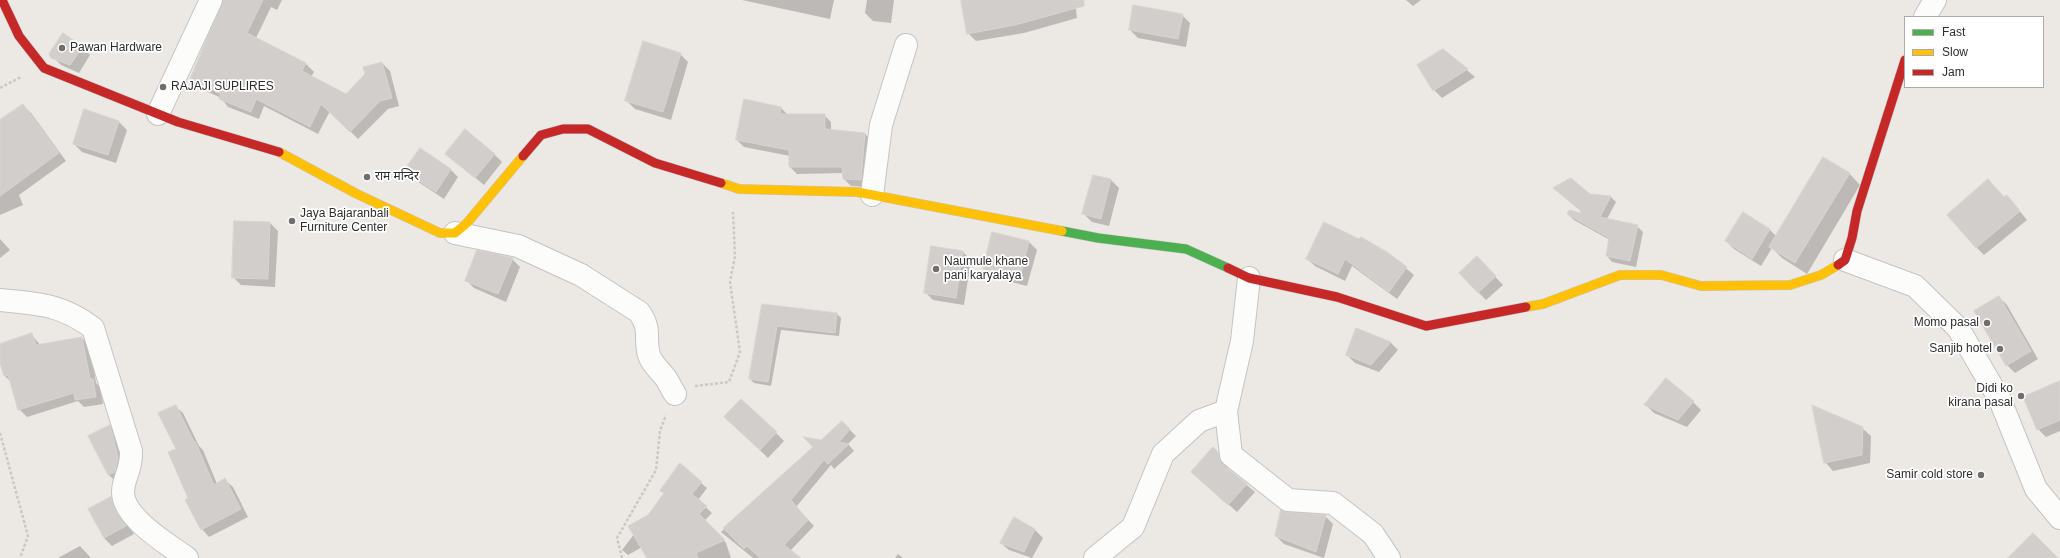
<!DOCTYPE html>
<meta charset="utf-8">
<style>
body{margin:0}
#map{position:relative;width:2060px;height:558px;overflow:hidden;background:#ece8e4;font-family:Arial,sans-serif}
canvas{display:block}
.legend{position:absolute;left:1904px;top:16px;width:140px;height:72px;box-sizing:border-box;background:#fff;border:1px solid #ababab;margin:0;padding:5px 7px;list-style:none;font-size:12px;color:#2e2e2e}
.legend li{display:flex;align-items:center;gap:8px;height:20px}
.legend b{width:20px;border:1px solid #ababab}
</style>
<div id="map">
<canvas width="2060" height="558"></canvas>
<ul class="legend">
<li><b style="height:5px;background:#4caf50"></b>Fast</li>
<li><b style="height:5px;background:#ffc107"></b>Slow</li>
<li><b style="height:5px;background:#c62828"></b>Jam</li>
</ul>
</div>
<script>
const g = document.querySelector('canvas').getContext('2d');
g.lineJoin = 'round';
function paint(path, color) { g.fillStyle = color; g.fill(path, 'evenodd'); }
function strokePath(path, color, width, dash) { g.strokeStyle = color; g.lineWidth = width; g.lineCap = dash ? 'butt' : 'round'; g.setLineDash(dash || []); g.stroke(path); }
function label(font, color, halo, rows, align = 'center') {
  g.font = font + ' Arial,"Noto Sans Devanagari",sans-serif'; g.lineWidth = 3.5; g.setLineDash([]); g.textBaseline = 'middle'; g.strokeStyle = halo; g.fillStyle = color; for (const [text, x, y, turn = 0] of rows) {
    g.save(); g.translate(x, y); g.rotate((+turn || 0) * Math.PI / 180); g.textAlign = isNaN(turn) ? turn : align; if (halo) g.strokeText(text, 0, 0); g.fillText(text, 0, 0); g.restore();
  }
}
paint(new Path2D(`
 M 233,0 L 282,0 L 277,10 L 271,7 L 256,38 L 306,64 L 314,72 L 311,77 L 346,95 L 382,63 L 390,71 L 399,106 L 388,109 L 358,139 L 330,111 L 318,134 L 264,106 L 259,119 L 228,107 L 221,98 L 200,88 L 192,80 Z
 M 742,0 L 834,0 L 830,19 Z
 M 867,0 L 894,0 L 891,23 L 873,21 L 865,13 Z
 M 962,0 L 1075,0 L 1077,18 L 1024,33 L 976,41 L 968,33 Z
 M 1406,0 L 1421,0 L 1413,6 Z
 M 1182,15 L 1190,23 L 1186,47 L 1138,38 L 1130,30 Z
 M 83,47 L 90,55 L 79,73 L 61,65 L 50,54 Z
 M 1443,50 L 1475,77 L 1442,98 L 1434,90 L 1418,66 Z
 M 680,54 L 688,62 L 671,120 L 635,109 L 627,101 Z
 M 23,105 L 31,113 L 66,161 L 19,195 L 23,205 L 0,215 L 0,121 Z
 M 781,108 L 788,115 L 824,115 L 831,122 L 831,131 L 865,134 L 872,141 L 868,187 L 851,186 L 844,179 L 844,173 L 797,174 L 790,167 L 790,156 L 744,147 L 737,140 Z
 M 119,122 L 127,130 L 116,163 L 82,152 L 74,144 Z
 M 494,154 L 502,162 L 484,185 L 455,161 Z
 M 450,169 L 458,177 L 444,199 L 414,179 L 406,171 Z
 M 1849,173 L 1860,185 L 1807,274 L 1782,258 L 1772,248 L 1761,266 L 1734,249 L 1726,241 L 1743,213 L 1770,230 L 1777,237 Z
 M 1094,176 L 1111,180 L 1119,188 L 1109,226 L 1092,222 L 1084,214 Z
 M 1988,180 L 2004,198 L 2006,196 L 2014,204 L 2027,220 L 1984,255 L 1977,248 Z
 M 1590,195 L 1611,197 L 1616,202 L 1607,219 L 1637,226 L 1643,232 L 1636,267 L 1612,262 L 1607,256 L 1610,240 L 1574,220 L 1568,214 L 1581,214 Z
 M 270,223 L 278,231 L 275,287 L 241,285 L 233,277 Z
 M 0,239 L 10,250 L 0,258 Z
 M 1029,242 L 1037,250 L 1027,286 L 992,277 L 984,269 Z
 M 963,252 L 971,260 L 964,305 L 933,300 L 925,292 Z
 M 1387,253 L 1414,275 L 1397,299 L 1352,266 L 1345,281 L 1315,266 L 1307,259 Z
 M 512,259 L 520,267 L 506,302 L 474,288 L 466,280 Z
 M 1485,266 L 1503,285 L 1486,300 L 1478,292 Z
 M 1999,297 L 2007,305 L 2038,359 L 2015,373 L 2007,365 Z
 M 763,305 L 837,314 L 841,318 L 839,336 L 781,330 L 771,386 L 754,383 L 750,379 Z
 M 32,335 L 41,346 L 82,338 L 90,346 L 96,383 L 100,387 L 103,404 L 84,407 L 78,401 L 27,417 L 19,409 L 11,382 L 5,376 L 0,360 L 0,345 Z
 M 1390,342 L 1398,350 L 1379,372 L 1355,363 L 1347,355 Z
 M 2060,382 L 2060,431 L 2046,437 L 2038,429 Z
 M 1693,402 L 1701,410 L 1687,427 L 1654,413 L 1646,405 Z
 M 175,406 L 183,413 L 199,446 L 203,450 L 217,484 L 225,480 L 233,487 L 248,517 L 209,537 L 202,529 L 189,499 L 177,450 Z
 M 842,422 L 856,436 L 848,444 L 854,451 L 834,469 L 831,465 L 796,507 L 814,526 L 790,551 L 799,558 L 753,558 L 721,532 Z
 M 734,425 L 776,433 L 784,441 L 768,458 Z
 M 110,426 L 118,434 L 126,461 L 117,483 L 109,475 L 90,436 Z
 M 1862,428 L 1871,436 L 1870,463 L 1833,471 L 1825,462 Z
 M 1213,449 L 1226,461 L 1228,469 L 1255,492 L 1237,512 L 1201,480 Z
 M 701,483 L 707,488 L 698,500 L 712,513 L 704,521 L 726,543 L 731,558 L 666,558 L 660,537 L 628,555 L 622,550 L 665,494 L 661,490 Z
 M 111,498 L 119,506 L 122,517 L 134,534 L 112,546 L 104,538 Z
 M 1325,516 L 1333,524 L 1324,558 L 1284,544 L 1276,536 Z
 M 1015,519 L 1035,530 L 1043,538 L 1032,558 L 1009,550 L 1001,543 Z
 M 80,546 L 91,558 L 58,558 Z
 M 898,554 L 903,558 L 895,558 Z`), '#0003');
const building = new Path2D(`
 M 223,0 L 263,0 L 247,33 L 306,63 L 302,71 L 346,94 L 365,74 L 363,67 L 382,62 L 392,98 L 380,101 L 350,132 L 321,104 L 310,127 L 256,99 L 251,112 L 219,99 L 221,94 L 190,80 Z
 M 961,0 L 1084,0 L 1084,6 L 1015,25 L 967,34 Z
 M 1133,5 L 1183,14 L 1178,39 L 1129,30 Z
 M 63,33 L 83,47 L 70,65 L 51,58 L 49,54 Z
 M 643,41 L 681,53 L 663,112 L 625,101 Z
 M 1443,49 L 1468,69 L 1433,91 L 1417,65 Z
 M 744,99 L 781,107 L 780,114 L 825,114 L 825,129 L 865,133 L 861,180 L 843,179 L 842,167 L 789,167 L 789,150 L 736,140 Z
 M 23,104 L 59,153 L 0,196 L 0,120 Z
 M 84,109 L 119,121 L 108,155 L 73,144 Z
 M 465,129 L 495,154 L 475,178 L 445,154 Z
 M 420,148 L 451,169 L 436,192 L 404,171 Z
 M 1823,157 L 1850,173 L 1795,263 L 1769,247 Z
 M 1093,175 L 1111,179 L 1101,219 L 1082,214 Z
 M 1571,178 L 1590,194 L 1611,196 L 1600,217 L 1638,225 L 1630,261 L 1606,256 L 1609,238 L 1567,214 L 1569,210 L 1580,213 L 1581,211 L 1553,188 Z
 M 1988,179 L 2004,197 L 2007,195 L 2020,211 L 1976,248 L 1947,215 Z
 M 1743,212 L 1770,229 L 1752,259 L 1725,241 Z
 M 234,221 L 270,222 L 268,279 L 232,278 Z
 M 1324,222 L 1359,239 L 1361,237 L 1387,252 L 1407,267 L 1389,292 L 1345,259 L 1338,274 L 1306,259 Z
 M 992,232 L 1029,241 L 1020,278 L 983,269 Z
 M 931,246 L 963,251 L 956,298 L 924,293 Z
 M 477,250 L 513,258 L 498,294 L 465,281 Z
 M 1477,256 L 1496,276 L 1478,293 L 1459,273 Z
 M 1999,296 L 2031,351 L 2006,366 L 1974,311 Z
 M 762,304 L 837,313 L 835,333 L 777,326 L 768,382 L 749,379 Z
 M 1356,328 L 1391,342 L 1371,365 L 1346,355 Z
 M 32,333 L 36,345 L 82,337 L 90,379 L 93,379 L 96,397 L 75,400 L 74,393 L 18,410 L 8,375 L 4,376 L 0,363 L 0,344 Z
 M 1666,378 L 1694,401 L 1678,420 L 1644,405 Z
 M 2060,381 L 2060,420 L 2037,430 L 2023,397 Z
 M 741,399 L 777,432 L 760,450 L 724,417 Z
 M 176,405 L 194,442 L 195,441 L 214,485 L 225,478 L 241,509 L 201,530 L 185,500 L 188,498 L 168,452 L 176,449 L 158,413 Z
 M 1812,405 L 1863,427 L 1862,455 L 1824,463 Z
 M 842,421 L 850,429 L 839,442 L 849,444 L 828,464 L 824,460 L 791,500 L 808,520 L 784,545 L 801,558 L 760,558 L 747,546 L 744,549 L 723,528 L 813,447 L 803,437 L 821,440 Z
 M 110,425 L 118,457 L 115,472 L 108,475 L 88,436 Z
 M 1213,447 L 1218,452 L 1220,461 L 1223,465 L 1247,484 L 1228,505 L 1191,472 Z
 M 680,463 L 702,482 L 692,494 L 707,506 L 699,514 L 725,540 L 696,553 L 698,558 L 647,558 L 628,526 L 648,515 L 664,493 L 660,491 Z
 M 111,497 L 114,508 L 126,526 L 104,538 L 88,509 Z
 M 1281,510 L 1287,512 L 1326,515 L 1316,552 L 1275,536 Z
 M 1014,517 L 1035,529 L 1024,552 L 1000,543 Z
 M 2033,533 L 2058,558 L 2008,558 Z`);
paint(building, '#d1cecb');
strokePath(building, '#d7d4d0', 1);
const street = new Path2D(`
 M 1925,17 L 1935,0
 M 158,114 L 211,0
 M 872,195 L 881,125 L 906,45
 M 455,233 L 518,246 L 581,275 L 639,312 C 652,330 644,337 649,355 C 652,365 662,372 667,380 C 670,385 672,390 675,394
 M 1845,260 L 1915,286 L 1958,328 L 2000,400 L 2036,489 L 2060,518
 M 0,300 C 39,304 61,304 93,328 L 131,451 C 132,470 123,478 123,492 C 123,518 168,544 187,558
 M 1226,411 L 1231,455 L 1288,500 L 1333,503 L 1373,534 L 1389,558
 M 1095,558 L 1133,527 L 1163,454 L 1199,421 L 1226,411 L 1242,341 L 1249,278`);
const fast = new Path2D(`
 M 1062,231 L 1098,238 L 1186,249 L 1228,268`);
const slow = new Path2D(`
 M 279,152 L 357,194 L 440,233 L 455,233 L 467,223 L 523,156
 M 721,183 L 739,189 L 857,192 L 1062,231
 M 1526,307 L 1543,304 L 1620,275 L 1661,275 L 1701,286 L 1790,285 L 1821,275 L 1838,265`);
const jam = new Path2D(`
 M 2,0 L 19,36 L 44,68 L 178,122 L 279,152
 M 523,156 L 541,135 L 563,129 L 588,129 L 655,163 L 721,183
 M 1838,265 L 1845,260 L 1852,238 L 1857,211 L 1905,60
 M 1228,268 L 1249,278 L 1337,297 L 1426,326 L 1526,307`);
strokePath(street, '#c5c4c5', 24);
strokePath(fast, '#c5c4c5', 10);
strokePath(slow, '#c5c4c5', 10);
strokePath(jam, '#c5c4c5', 10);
strokePath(new Path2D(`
 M 0,88 L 21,77
 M 695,386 L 729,382 L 740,352 L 730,282 L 735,256 L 733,212
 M 0,433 L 28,536 L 20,558
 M 622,558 L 617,538 L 656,470 L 660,431 L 666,415`), '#c9c9c8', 2.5, [3, 2]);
strokePath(street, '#fcfcfb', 22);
strokePath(fast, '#4caf50', 9);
strokePath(slow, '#ffc107', 9);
strokePath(jam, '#c62828', 9);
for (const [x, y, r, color] of [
 [62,48,4,"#706f6e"],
 [163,87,4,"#706f6e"],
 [367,177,4,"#706f6e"],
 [292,221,4,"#706f6e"],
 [936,269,4,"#706f6e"],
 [1987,323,4,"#706f6e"],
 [2000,349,4,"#706f6e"],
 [2021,396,4,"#706f6e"],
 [1981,475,4,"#706f6e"]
]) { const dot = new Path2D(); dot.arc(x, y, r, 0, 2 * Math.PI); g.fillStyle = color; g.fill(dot); strokePath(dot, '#fff', 1.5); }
label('12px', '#2e2e2e', '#fff', [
 ["Pawan Hardware",70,48],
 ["RAJAJI SUPLIRES",171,87],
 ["राम मन्दिर",375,177],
 ["Jaya Bajaranbali",300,214],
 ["Furniture Center",300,228],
 ["Naumule khane",944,262],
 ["pani karyalaya",944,276],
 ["Momo pasal",1979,323,"right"],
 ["Sanjib hotel",1992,349,"right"],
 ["Didi ko",2013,389,"right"],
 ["kirana pasal",2013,403,"right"],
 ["Samir cold store",1973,475,"right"]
], 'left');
</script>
